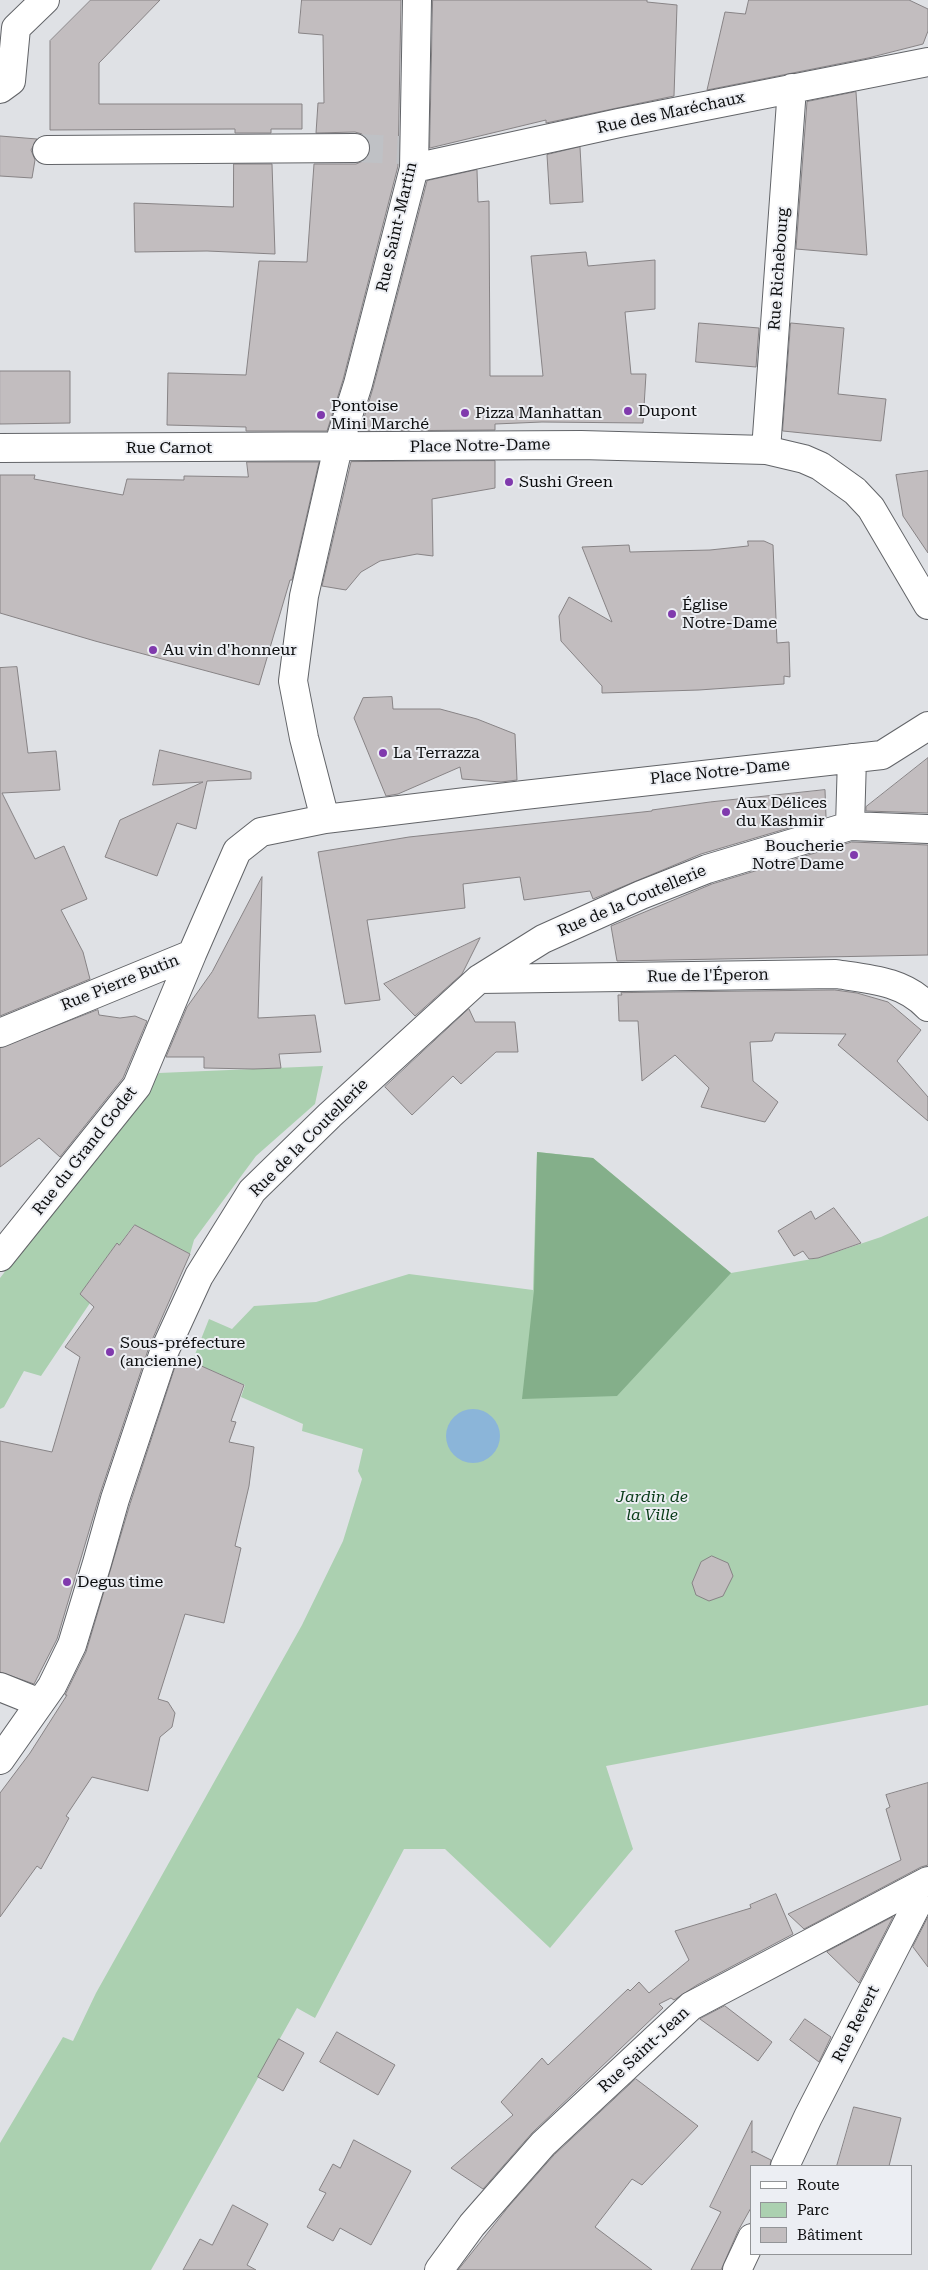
<!DOCTYPE html>
<meta charset="utf-8">
<style>
body{margin:0}
#map{position:relative;width:928px;height:2270px;overflow:hidden;background:#dfe1e5;font-family:"Roboto Serif",serif}
canvas{display:block}
.legend{position:absolute;left:750px;top:2165px;width:162px;height:90px;box-sizing:border-box;background:#eceef3;border:1px solid #929497;margin:0;padding:6px 9px;list-style:none;font-size:15px;color:#0c0d0e}
.legend li{display:flex;align-items:center;gap:10px;height:25px}
.legend b{width:25px;border:1px solid #929497}
</style>
<div id="map">
<canvas width="928" height="2270"></canvas>
<ul class="legend">
<li><b style="height:6px;background:#fff"></b>Route</li>
<li><b style="height:14px;background:#abd0b0"></b>Parc</li>
<li><b style="height:14px;background:#c2bdbf"></b>Bâtiment</li>
</ul>
</div>
<script>
const g = document.querySelector('canvas').getContext('2d');
g.lineJoin = 'round';
function paint(path, color) { g.fillStyle = color; g.fill(path, 'evenodd'); }
function strokePath(path, color, width, dash) { g.strokeStyle = color; g.lineWidth = width; g.lineCap = dash ? 'butt' : 'round'; g.setLineDash(dash || []); g.stroke(path); }
function label(font, color, halo, rows, align = 'center') {
  g.font = font + ' "Roboto Serif",serif'; g.lineWidth = 4; g.setLineDash([]); g.textBaseline = 'middle'; g.strokeStyle = halo; g.fillStyle = color; for (const [text, x, y, turn = 0] of rows) {
    g.save(); g.translate(x, y); g.rotate((+turn || 0) * Math.PI / 180); g.textAlign = isNaN(turn) ? turn : align; if (halo) g.strokeText(text, 0, 0); g.fillText(text, 0, 0); g.restore();
  }
}
paint(new Path2D(`
 M 323,1066 L 315,1104 L 256,1156 L 194,1240 L 190,1254 L 134,1225 L 119,1245 L 117,1243 L 80,1294 L 90,1303 L 41,1376 L 24,1371 L 4,1407 L 0,1409 L 0,1278 L 159,1073 Z
 M 537,1152 L 593,1158 L 731,1273 L 818,1258 L 881,1237 L 928,1216 L 928,1705 L 606,1766 L 633,1849 L 550,1948 L 445,1849 L 404,1849 L 315,2018 L 297,2008 L 151,2270 L 0,2270 L 0,2143 L 63,2037 L 73,2041 L 96,1993 L 302,1625 L 343,1541 L 362,1479 L 358,1471 L 363,1449 L 302,1431 L 303,1424 L 241,1397 L 245,1385 L 192,1362 L 209,1319 L 232,1329 L 254,1306 L 316,1302 L 409,1274 L 533,1290 Z`), '#abd0b0');
paint(new Path2D(`
 M 537,1152 L 593,1158 L 731,1273 L 617,1396 L 522,1399 L 534,1290 Z`), '#84af8a');
paint(new Path2D(`
 M446 1436a27 27 0 1 1 54 0a27 27 0 1 1-54 0Z`), '#8bb5d9');
const building = new Path2D(`
 M 91,0 L 160,0 L 99,63 L 99,104 L 302,104 L 302,129 L 271,129 L 271,133 L 235,133 L 235,129 L 50,130 L 50,41 Z
 M 302,0 L 401,0 L 398,166 L 343,380 L 327,431 L 246,431 L 246,427 L 167,425 L 168,373 L 246,375 L 259,261 L 307,262 L 314,164 L 356,164 L 363,161 L 369,155 L 371,147 L 369,141 L 362,134 L 355,132 L 316,133 L 318,103 L 324,103 L 323,35 L 299,33 Z
 M 433,0 L 647,0 L 647,2 L 677,5 L 674,96 L 546,123 L 546,120 L 430,148 Z
 M 749,0 L 909,0 L 928,9 L 928,31 L 923,44 L 868,58 L 707,90 L 725,12 L 745,14 Z
 M 856,92 L 867,255 L 796,249 L 807,102 Z
 M 0,136 L 37,139 L 31,150 L 35,160 L 32,178 L 0,176 Z
 M 580,147 L 583,202 L 550,204 L 547,155 Z
 M 234,164 L 272,164 L 275,254 L 207,251 L 135,252 L 134,203 L 233,207 Z
 M 477,170 L 478,202 L 489,201 L 490,376 L 543,376 L 531,256 L 586,252 L 588,266 L 655,260 L 655,309 L 625,312 L 631,374 L 646,374 L 643,423 L 542,422 L 495,424 L 495,430 L 360,431 L 373,388 L 427,181 Z
 M 699,323 L 759,328 L 756,367 L 696,362 Z
 M 791,323 L 844,328 L 838,394 L 886,399 L 881,441 L 783,431 Z
 M 0,371 L 70,371 L 70,423 L 0,424 Z
 M 495,461 L 495,488 L 432,499 L 433,556 L 417,554 L 380,561 L 361,572 L 346,590 L 322,586 L 351,462 Z
 M 247,462 L 319,462 L 292,580 L 290,580 L 259,685 L 95,641 L 0,613 L 0,475 L 35,475 L 34,479 L 123,495 L 127,479 L 184,480 L 184,476 L 248,477 Z
 M 928,471 L 928,553 L 903,516 L 896,475 Z
 M 748,541 L 764,541 L 773,545 L 777,643 L 789,642 L 790,677 L 784,676 L 784,684 L 699,690 L 602,693 L 602,686 L 561,641 L 559,616 L 569,597 L 612,622 L 582,547 L 629,545 L 630,552 L 710,550 L 748,546 Z
 M 17,667 L 28,753 L 56,751 L 60,790 L 2,793 L 35,859 L 64,846 L 87,899 L 61,910 L 83,952 L 90,979 L 0,1016 L 0,668 Z
 M 392,697 L 393,709 L 440,709 L 477,719 L 515,734 L 517,780 L 501,782 L 462,779 L 460,767 L 398,794 L 386,796 L 354,718 L 363,698 Z
 M 160,750 L 251,772 L 251,779 L 207,781 L 196,829 L 177,823 L 157,876 L 105,857 L 120,820 L 203,782 L 153,785 Z
 M 928,758 L 928,813 L 866,811 L 866,807 Z
 M 825,790 L 826,817 L 701,854 L 593,899 L 590,891 L 524,900 L 520,877 L 463,884 L 465,908 L 367,920 L 380,1000 L 345,1004 L 318,852 L 409,837 L 652,811 L 652,810 L 710,802 Z
 M 852,842 L 928,845 L 928,955 L 617,961 L 611,926 L 712,884 Z
 M 262,877 L 258,1018 L 315,1015 L 321,1052 L 279,1054 L 281,1068 L 253,1069 L 204,1068 L 204,1057 L 166,1057 L 187,1007 L 212,972 Z
 M 480,938 L 462,974 L 415,1016 L 384,984 Z
 M 835,990 L 857,993 L 888,1002 L 921,1030 L 897,1061 L 928,1097 L 928,1121 L 838,1045 L 846,1034 L 775,1033 L 772,1041 L 750,1042 L 753,1081 L 778,1102 L 765,1122 L 701,1107 L 709,1088 L 675,1055 L 642,1081 L 638,1021 L 619,1021 L 618,995 L 622,995 L 621,993 Z
 M 469,1009 L 475,1022 L 515,1022 L 518,1052 L 496,1052 L 461,1084 L 453,1076 L 412,1115 L 385,1087 Z
 M 98,1010 L 99,1015 L 120,1018 L 135,1016 L 147,1021 L 123,1078 L 60,1157 L 39,1138 L 0,1167 L 0,1048 Z
 M 834,1208 L 861,1243 L 818,1258 L 809,1259 L 803,1251 L 794,1256 L 778,1231 L 811,1211 L 815,1219 Z
 M 135,1225 L 190,1254 L 149,1347 L 100,1494 L 57,1639 L 34,1684 L 0,1672 L 0,1441 L 52,1452 L 80,1357 L 65,1347 L 94,1307 L 80,1294 L 117,1243 L 119,1245 Z
 M 179,1356 L 244,1385 L 231,1421 L 236,1422 L 229,1442 L 254,1447 L 249,1486 L 235,1546 L 241,1548 L 224,1623 L 185,1614 L 158,1699 L 168,1702 L 175,1713 L 172,1727 L 160,1737 L 148,1791 L 92,1777 L 66,1816 L 69,1818 L 41,1869 L 37,1866 L 0,1917 L 0,1793 L 30,1753 L 67,1695 L 65,1695 L 86,1652 L 130,1504 Z
 M 712,1556 L 728,1563 L 733,1576 L 723,1596 L 709,1601 L 696,1595 L 692,1583 L 701,1562 Z
 M 928,1783 L 928,1865 L 921,1867 L 804,1929 L 788,1914 L 901,1860 L 886,1809 L 890,1807 L 886,1795 Z
 M 776,1894 L 793,1934 L 697,1985 L 674,2000 L 671,1998 L 659,2004 L 663,2008 L 532,2133 L 483,2189 L 451,2168 L 513,2115 L 501,2102 L 542,2058 L 548,2065 L 628,1989 L 630,1991 L 639,1982 L 649,1993 L 689,1960 L 675,1931 L 751,1908 L 750,1905 Z
 M 893,1917 L 859,1983 L 827,1952 Z
 M 928,1917 L 928,1967 L 913,1947 Z
 M 725,2006 L 772,2042 L 758,2061 L 700,2019 Z
 M 805,2019 L 831,2037 L 819,2062 L 790,2040 Z
 M 337,2032 L 395,2065 L 378,2095 L 320,2062 Z
 M 279,2039 L 304,2053 L 283,2091 L 258,2077 Z
 M 636,2079 L 698,2126 L 642,2185 L 632,2179 L 595,2227 L 652,2270 L 458,2270 L 509,2206 L 554,2155 Z
 M 854,2107 L 901,2118 L 889,2166 L 837,2166 Z
 M 752,2121 L 752,2153 L 753,2151 L 771,2160 L 770,2166 L 752,2166 L 752,2206 L 738,2231 L 721,2270 L 691,2270 L 721,2212 L 710,2207 Z
 M 354,2140 L 411,2171 L 371,2245 L 340,2228 L 333,2241 L 307,2227 L 326,2193 L 319,2190 L 333,2164 L 340,2168 Z
 M 233,2205 L 268,2224 L 247,2265 L 256,2270 L 183,2270 L 200,2239 L 212,2245 Z`);
paint(building, '#c2bdbf');
strokePath(building, '#878385', 1);
strokePath(new Path2D(`
 M 355,148 L 400,150`), '#bfc1c5', 28, [28, 14]);
const minor = new Path2D(`
 M 0,89 L 11,81 L 16,28 L 45,0
 M 47,150 L 355,148
 M 414,168 L 619,123 L 928,62
 M 0,448 L 581,445 L 766,450 L 804,459 L 820,466 L 855,491 L 871,508 L 928,605
 M 766,450 L 792,88
 M 325,819 L 304,738 L 293,681 L 304,596 L 338,447 L 358,384 L 414,168 L 417,0
 M 850,826 L 928,829
 M 479,979 L 836,974 C 870,979 904,981 928,1007
 M 0,1033 L 192,954 L 237,851 L 261,832 L 325,819 L 524,795 L 882,755 L 928,726
 M 0,1257 L 137,1086 L 192,954
 M 0,1687 L 40,1703
 M 0,1760 L 52,1686 L 72,1645 L 97,1563 L 115,1499 L 164,1352 L 199,1276 L 252,1191 L 330,1115 L 479,979 L 543,939 L 641,895 L 707,869 L 850,826 L 852,758
 M 785,2166 L 808,2117 L 928,1883
 M 439,2270 L 472,2225 L 543,2144 L 691,2006 L 928,1881
 M 737,2270 L 752,2238`);
strokePath(minor, '#626468', 30);
strokePath(minor, '#fff', 28);
for (const [x, y, r, color] of [
 [628,411,5,"#803aad"],
 [465,413,5,"#803aad"],
 [321,415,5,"#803aad"],
 [509,482,5,"#803aad"],
 [672,614,5,"#803aad"],
 [153,650,5,"#803aad"],
 [383,753,5,"#803aad"],
 [726,812,5,"#803aad"],
 [854,855,5,"#803aad"],
 [110,1352,5,"#803aad"],
 [67,1582,5,"#803aad"]
]) { const dot = new Path2D(); dot.arc(x, y, r, 0, 2 * Math.PI); g.fillStyle = color; g.fill(dot); strokePath(dot, '#eceef3', 2); }
label('16px', '#0c0d0e', '#eceef3', [
 ["Rue des Maréchaux",671,113,-12],
 ["Rue Saint-Martin",397,227,-77],
 ["Rue Richebourg",779,269,-86],
 ["Place Notre-Dame",480,446,-1],
 ["Rue Carnot",169,448],
 ["Place Notre-Dame",720,772,-6],
 ["Rue de la Coutellerie",632,901,-23],
 ["Rue de l'Éperon",708,976,-1],
 ["Rue Pierre Butin",120,983,-22],
 ["Rue de la Coutellerie",309,1138,-45],
 ["Rue du Grand Godet",85,1151,-52],
 ["Rue Revert",856,2024,-63],
 ["Rue Saint-Jean",644,2050,-43]
]);
label('16px', '#0c0d0e', '#eceef3', [
 ["Pontoise",331,406],
 ["Mini Marché",331,424],
 ["Dupont",638,411],
 ["Pizza Manhattan",475,413],
 ["Sushi Green",519,482],
 ["Église",682,605],
 ["Notre-Dame",682,623],
 ["Au vin d'honneur",163,650],
 ["La Terrazza",393,753],
 ["Aux Délices",736,803],
 ["du Kashmir",736,821],
 ["Boucherie",844,846,"right"],
 ["Notre Dame",844,864,"right"],
 ["Sous-préfecture",120,1343],
 ["(ancienne)",120,1361],
 ["Degus time",77,1582]
], 'left');
label('italic 16px', '#083a17', '#eceef3', [
 ["Jardin de",652,1497],
 ["la Ville",652,1515]
]);
</script>
